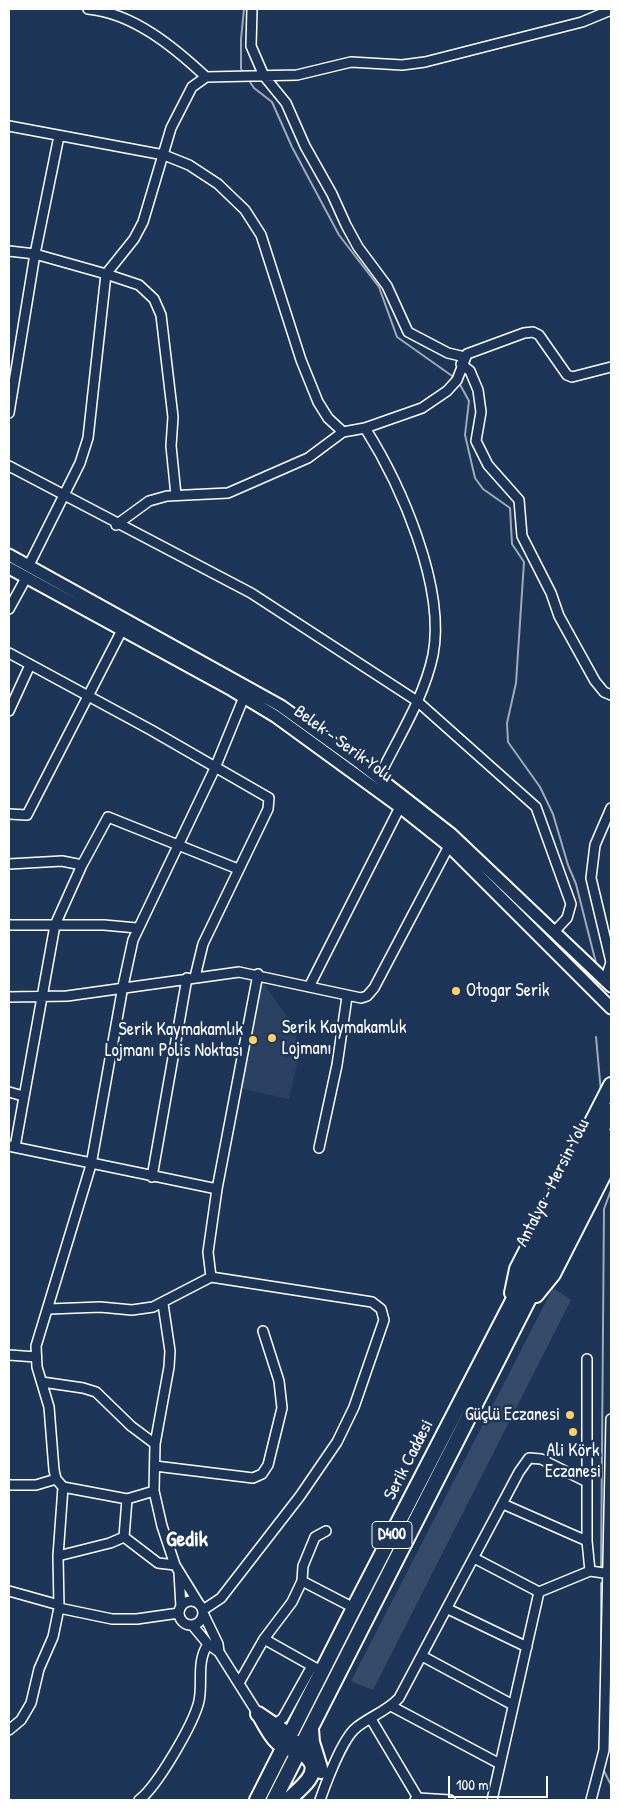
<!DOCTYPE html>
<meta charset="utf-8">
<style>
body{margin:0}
#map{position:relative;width:620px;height:1809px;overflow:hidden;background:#1d3557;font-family:"Patrick Hand",sans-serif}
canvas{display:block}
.frame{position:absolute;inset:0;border:10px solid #fff;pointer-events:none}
.scale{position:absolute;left:448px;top:1776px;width:100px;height:22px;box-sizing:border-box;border:2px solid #fff;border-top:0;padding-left:6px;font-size:15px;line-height:18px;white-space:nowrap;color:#fff;-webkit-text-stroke:4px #1d3557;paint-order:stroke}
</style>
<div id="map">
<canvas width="620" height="1809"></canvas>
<div class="frame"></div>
<div class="scale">100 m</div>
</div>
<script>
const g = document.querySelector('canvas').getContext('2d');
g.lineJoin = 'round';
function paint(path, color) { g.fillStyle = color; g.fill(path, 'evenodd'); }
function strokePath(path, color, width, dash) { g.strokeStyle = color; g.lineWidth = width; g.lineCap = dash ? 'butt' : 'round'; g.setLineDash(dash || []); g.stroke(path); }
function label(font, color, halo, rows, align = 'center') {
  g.font = font + ' "Patrick Hand",sans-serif'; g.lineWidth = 5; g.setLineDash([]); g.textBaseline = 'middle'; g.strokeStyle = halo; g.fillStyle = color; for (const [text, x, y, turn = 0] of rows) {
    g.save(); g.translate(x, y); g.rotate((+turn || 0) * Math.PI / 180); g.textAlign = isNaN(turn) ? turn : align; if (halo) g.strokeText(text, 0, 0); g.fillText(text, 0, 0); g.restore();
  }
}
paint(new Path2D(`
 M 261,980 L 294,1026 L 299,1056 L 289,1099 L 238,1088 Z`), '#2a4161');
paint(new Path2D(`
 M 553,1288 L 571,1300 L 373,1690 L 351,1681 Z`), '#364b69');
strokePath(new Path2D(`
 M 244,9 L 241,39 L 241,69 L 244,73
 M 248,79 L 254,88 L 272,102 L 292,147 L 339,235 L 379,287 L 397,337 L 455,378
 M 458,381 L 469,401 L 465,435 L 475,478 L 483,489 L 510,508 L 512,544 L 524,562 L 516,683 L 507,723 L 508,742 L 540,787 L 553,814 L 568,865 L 576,884 L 596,963
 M 596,1037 L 601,1092
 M 601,1569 L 604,1209 L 611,1190
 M 601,1702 L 601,1583
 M 603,1769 L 611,1785`), '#a0aab8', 2);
const minor = new Path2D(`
 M 88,9 C 133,13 174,47 206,77
 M 252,9 L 251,46 L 264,76 L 286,103 L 305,146 L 332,194 L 346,225 L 358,247 L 387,286 L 408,332 L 448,353 L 465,357
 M 9,126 L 164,155 L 189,165 L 218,184 L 245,210 L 261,235 L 301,360 L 318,402 L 328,418 L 343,432
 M 9,251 L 35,254 L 106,274 L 139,285 L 154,299 L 161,315 L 173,417 L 171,446 L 176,495
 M 461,364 L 470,371 L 478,390 L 481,412 L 476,441 L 488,465 L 519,500 L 522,536 L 551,593 L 559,616 L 595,681 L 604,692 L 611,695
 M 9,413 L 35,254 L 59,136
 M 365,428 C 401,485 446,587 433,655 C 424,698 398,738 379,777
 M 9,466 L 251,593 L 417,701 L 536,807 L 571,904 L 567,918 L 554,932
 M 116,525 L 149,501 L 167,496 L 228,493 L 308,458 L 343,432 L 365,428 L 422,408 L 447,391 L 457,380 L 467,354 L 524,333 L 533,332 L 539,335 L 567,375 L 572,377 L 611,367
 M 29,565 L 80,463 L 88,438 L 106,274 L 134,239 L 143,222 L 171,128 L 192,87 L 206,77 L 297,75 L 351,62 L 402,65 L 425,62 L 582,22 L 611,10
 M 9,609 L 26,578
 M 9,653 L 151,730 L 269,798 L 268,809 L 203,944 L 195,977
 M 9,711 L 30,665
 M 611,808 L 595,845 L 591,878 L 611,962
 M 9,814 L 27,815 L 122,630
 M 9,864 L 62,861 L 82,865
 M 9,925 L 104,925 L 137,928
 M 605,981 L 611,962
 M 309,987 L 400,807
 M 9,997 L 67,996 L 239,972 L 361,998 L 367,996 L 374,988 L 451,842
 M 9,1092 L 23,1096
 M 9,1146 L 217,1189
 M 15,1147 L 55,925 L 82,865 L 108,817 L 238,869
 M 319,1148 L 337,1065 L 347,997
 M 152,1177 L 187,978
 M 163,1304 L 170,1351 L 169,1367 L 155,1444 L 154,1491 L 162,1526 L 175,1565 L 199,1604
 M 49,1309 L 100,1307 L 132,1310 L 153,1307 L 211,1277
 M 9,1355 L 36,1357
 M 587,1359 L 587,1541 L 590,1571
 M 42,1382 L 83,1388 L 96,1392 L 131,1426 L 155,1444
 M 155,1466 L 253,1478 L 262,1474 L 268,1465 L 282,1408 L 279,1381 L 263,1331
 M 9,1485 L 36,1485 L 56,1479
 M 154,1491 L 127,1499 L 63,1487 L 56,1479 L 54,1470 L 49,1407 L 37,1367 L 36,1346 L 91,1165 L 123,986 L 133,940 L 215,768 L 244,697
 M 503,1504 L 587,1541
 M 124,1537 L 127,1499
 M 58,1556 L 110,1543 L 124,1537 L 158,1563 L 175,1565
 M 474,1558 L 539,1592
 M 179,1573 L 181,1607
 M 302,1581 L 354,1608
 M 9,1591 L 59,1605
 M 539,1592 L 590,1571 L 611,1574
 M179 1613a12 12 0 1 1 24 0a12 12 0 1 1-24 0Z
 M 59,1608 L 58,1556 L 63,1487
 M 448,1609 L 527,1647
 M 203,1610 L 221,1598 L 300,1496 L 337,1442 L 354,1407 L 384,1320 L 381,1309 L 372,1302 L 211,1277 L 208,1252 L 217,1189 L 258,974
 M 203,1613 L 218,1644 L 219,1652
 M 193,1626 L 208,1644 L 219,1652 L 258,1714
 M 264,1639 L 312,1666
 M 422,1656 L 513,1705
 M 239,1683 L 264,1639 L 292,1602 L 302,1581 L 303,1566 L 315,1537 L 326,1531
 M 391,1706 L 500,1764
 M 371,1719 L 418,1798
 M 275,1724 L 283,1718 L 312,1666 L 322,1671
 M 9,1730 L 21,1720 L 31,1703 L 39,1669 L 53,1637 L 59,1608 L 112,1619 L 137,1619 L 179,1613
 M 139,1800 C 157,1787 194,1723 199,1701 C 203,1682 196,1662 208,1644
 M 320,1800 C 326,1783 343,1737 357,1727 C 371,1716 387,1711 399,1698 L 519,1472 L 529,1458 L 541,1459 L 587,1482
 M 415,1800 L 418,1798 L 450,1800
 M 492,1800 L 539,1592
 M 591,1800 L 604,1750 L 611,1419`);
const major = new Path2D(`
 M 9,555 L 281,706 L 356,760 L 451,834 L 611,986
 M 9,568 L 232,690 L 275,716 L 400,807 L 449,846 L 611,1008`);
const highway = new Path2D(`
 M 512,1293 L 517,1269 L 611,1085
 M 536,1295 L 553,1274 L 611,1160
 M 258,1714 L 289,1735 L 291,1743
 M 260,1716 C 268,1729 275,1746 290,1749
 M 311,1729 L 312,1742 L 321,1771
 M 257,1800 L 354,1608 L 611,1111
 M 274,1800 L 611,1137
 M 288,1800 C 297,1791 319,1776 311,1762 C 306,1754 300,1753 298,1743`);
strokePath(minor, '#fff', 12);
strokePath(major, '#fff', 15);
strokePath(highway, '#fff', 18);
strokePath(minor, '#1d3557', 9);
strokePath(major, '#1d3557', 11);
strokePath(highway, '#1d3557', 14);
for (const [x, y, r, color] of [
 [456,991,5,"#ffd166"],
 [272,1038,5,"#ffd166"],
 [253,1040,5,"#ffd166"],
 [570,1415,5,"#ffd166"],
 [573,1432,5,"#ffd166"]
]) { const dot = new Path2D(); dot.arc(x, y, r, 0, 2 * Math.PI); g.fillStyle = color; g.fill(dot); strokePath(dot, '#1d3557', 2); }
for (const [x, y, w] of [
 [392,1535,40]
]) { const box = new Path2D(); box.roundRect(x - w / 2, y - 13.5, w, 27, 4); g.fillStyle = '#1d3557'; g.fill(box); strokePath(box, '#fff', 1); }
label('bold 16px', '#fff', null, [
 ["D400",392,1535]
]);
label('18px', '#fff', '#1d3557', [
 ["Belek - Serik Yolu",343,744,36],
 ["Antalya - Mersin Yolu",553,1183,-63],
 ["Serik Caddesi",409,1460,-63]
]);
label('18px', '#fff', '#1d3557', [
 ["Otogar Serik",466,991],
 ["Serik Kaymakamlık",282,1028],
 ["Lojmanı",282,1049],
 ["Serik Kaymakamlık",243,1030,"right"],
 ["Lojmanı Polis Noktası",243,1051,"right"],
 ["Güçlü Eczanesi",560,1415,"right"],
 ["Ali Körk",573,1451,"center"],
 ["Eczanesi",573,1472,"center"]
], 'left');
label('bold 22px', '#fff', '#1d3557', [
 ["Gedik",187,1540]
]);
</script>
